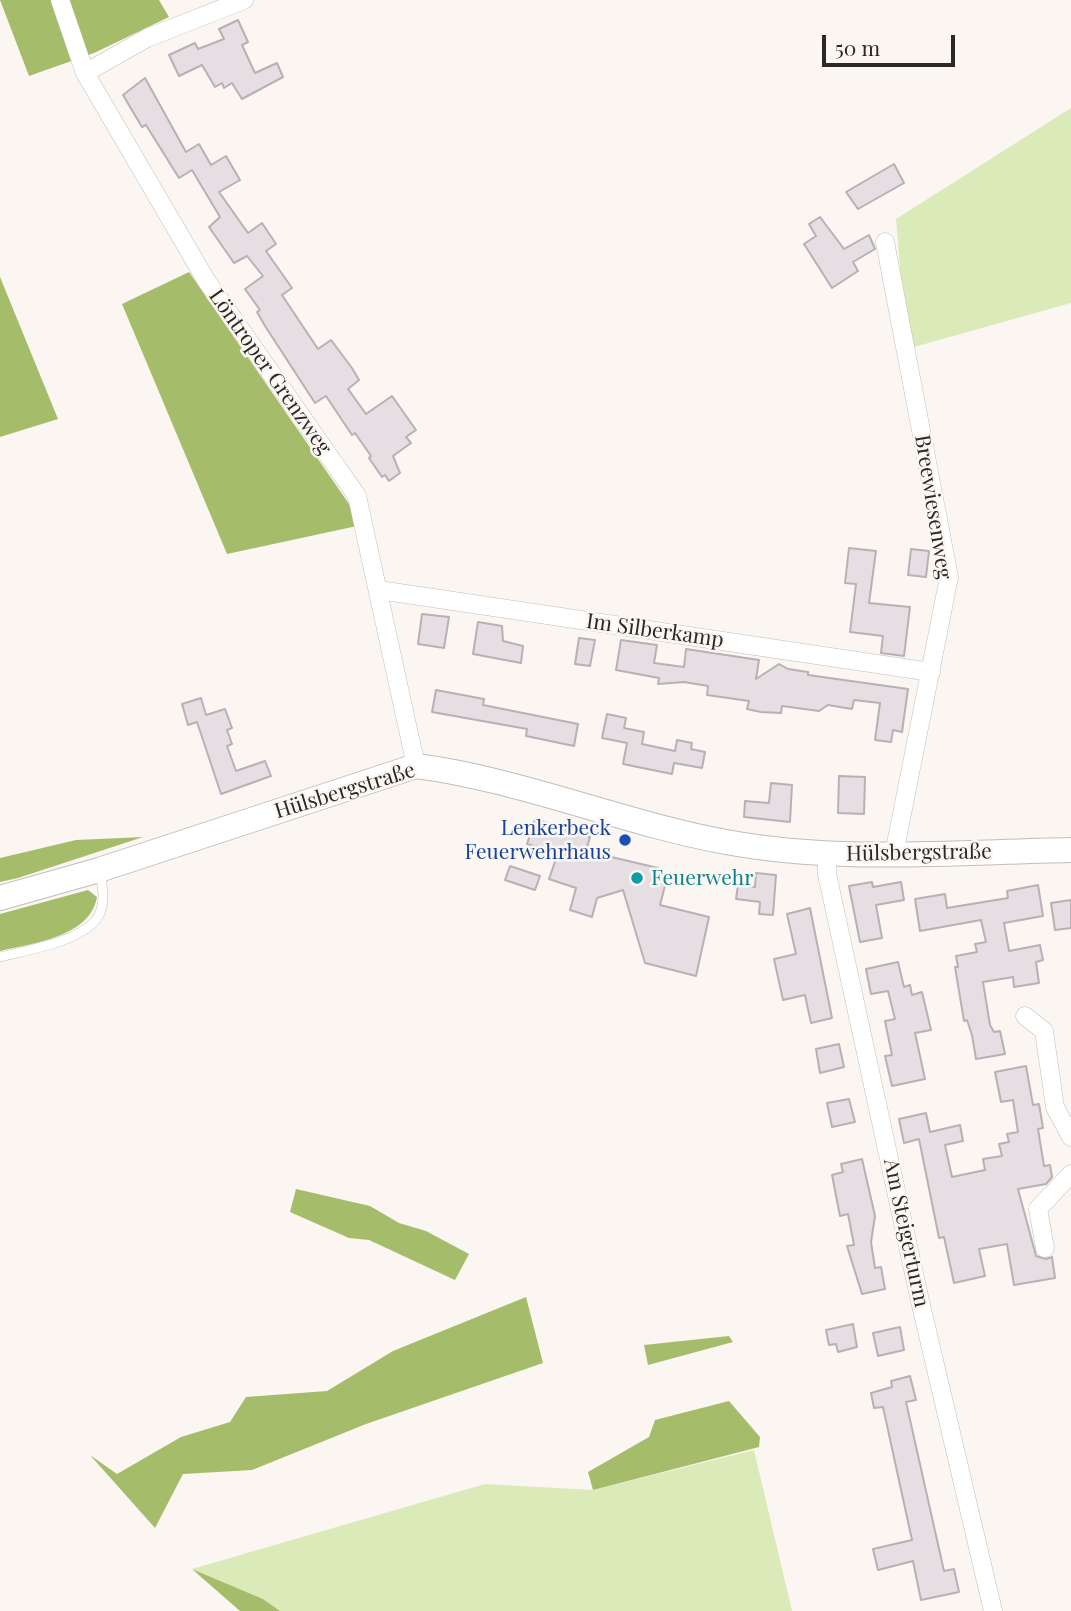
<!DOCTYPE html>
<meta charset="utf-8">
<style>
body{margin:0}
#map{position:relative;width:1071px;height:1611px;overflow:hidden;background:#fbf6f1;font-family:"Playfair Display",serif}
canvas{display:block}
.scale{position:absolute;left:822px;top:35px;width:133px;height:32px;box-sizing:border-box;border:4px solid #2b2927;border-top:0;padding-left:9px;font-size:21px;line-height:24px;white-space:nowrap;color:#2b2927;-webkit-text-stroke:5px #fbf6f1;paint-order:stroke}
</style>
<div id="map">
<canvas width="1071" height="1611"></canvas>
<div class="scale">50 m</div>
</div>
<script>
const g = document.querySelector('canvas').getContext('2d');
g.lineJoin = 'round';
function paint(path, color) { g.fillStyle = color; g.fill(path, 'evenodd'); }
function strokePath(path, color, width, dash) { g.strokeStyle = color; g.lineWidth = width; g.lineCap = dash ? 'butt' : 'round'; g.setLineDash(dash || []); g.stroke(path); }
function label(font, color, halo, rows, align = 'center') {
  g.font = font + ' "Playfair Display",serif'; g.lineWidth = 5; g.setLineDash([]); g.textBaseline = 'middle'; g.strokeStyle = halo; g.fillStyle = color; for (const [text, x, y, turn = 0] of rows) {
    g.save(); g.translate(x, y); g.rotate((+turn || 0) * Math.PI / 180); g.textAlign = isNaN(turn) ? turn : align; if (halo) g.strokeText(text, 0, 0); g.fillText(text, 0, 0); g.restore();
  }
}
paint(new Path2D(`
 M 1071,108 L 1071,303 L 914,347 L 903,304 L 896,219 Z
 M 754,1450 L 792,1611 L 280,1611 L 263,1599 L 192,1569 L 485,1484 L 593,1490 Z`), '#daeab9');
paint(new Path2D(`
 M 0,0 L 159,0 L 169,17 L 94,53 L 29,76 Z
 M 189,272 L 349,504 L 357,526 L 227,554 L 122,304 Z
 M 0,277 L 58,419 L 0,437 Z
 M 143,837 L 18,878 L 0,882 L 0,858 L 76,840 Z
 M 88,890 L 97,897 C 90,937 33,943 0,951 L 0,914 Z
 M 296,1189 L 370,1206 L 399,1223 L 426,1231 L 469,1254 L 455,1280 L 369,1240 L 349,1238 L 290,1212 Z
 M 526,1297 L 543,1363 L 366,1424 L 252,1470 L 183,1474 L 155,1528 L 90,1455 L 117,1474 L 181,1437 L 230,1422 L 246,1397 L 327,1391 L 393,1351 Z
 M 729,1336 L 733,1342 L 648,1365 L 644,1345 Z
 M 729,1401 L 760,1437 L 759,1447 L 593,1490 L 588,1472 L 649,1437 L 655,1420 Z
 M 192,1569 L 263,1599 L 280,1611 L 240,1611 Z`), '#a5bd6b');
const building = new Path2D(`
 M 238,20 L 248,42 L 242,45 L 255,73 L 277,63 L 283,77 L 242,99 L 232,83 L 224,88 L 222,83 L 215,87 L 202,65 L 179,76 L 169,55 L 195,43 L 198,49 L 224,39 L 219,29 Z
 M 145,78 L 186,152 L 199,144 L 211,165 L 226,156 L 240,180 L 219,192 L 248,233 L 262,223 L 276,244 L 266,251 L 292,288 L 282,295 L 318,349 L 331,340 L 352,368 L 359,380 L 348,389 L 366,414 L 392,396 L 416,430 L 406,437 L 411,443 L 393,456 L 400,473 L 389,481 L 385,475 L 382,477 L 369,458 L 371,456 L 355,433 L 352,435 L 326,396 L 315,403 L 265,326 L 257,312 L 260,310 L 245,289 L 263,276 L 247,256 L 234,263 L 209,227 L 220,217 L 192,170 L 179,178 L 146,125 L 142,127 L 123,95 Z
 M 894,164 L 904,183 L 858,209 L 846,192 Z
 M 820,217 L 844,249 L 869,235 L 875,249 L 853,262 L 858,271 L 832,288 L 804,244 L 816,236 L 809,224 Z
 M 849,548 L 876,551 L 869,603 L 910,607 L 904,656 L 881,653 L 883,636 L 850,632 L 856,584 L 845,583 Z
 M 911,549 L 929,551 L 926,577 L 908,575 Z
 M 422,614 L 449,617 L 444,648 L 418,644 Z
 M 478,622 L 502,626 L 503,641 L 523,646 L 521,663 L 473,654 Z
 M 579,638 L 595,640 L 590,666 L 575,664 Z
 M 621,640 L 657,645 L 654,663 L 684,667 L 686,649 L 759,660 L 756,679 L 779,664 L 788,669 L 808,672 L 808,675 L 908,689 L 902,732 L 893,730 L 891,742 L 875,740 L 880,703 L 854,700 L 852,709 L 828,705 L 819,711 L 782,706 L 781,713 L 761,712 L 747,709 L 749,701 L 707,695 L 708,686 L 684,682 L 658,684 L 659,678 L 616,670 Z
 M 436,690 L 484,699 L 483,705 L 578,724 L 574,746 L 526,736 L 527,729 L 432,712 Z
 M 201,698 L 206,715 L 225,709 L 232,728 L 227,730 L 232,744 L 227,746 L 236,771 L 265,761 L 271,776 L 221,794 L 197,722 L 188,725 L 182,704 Z
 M 607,714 L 626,718 L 624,728 L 644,732 L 642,744 L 675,751 L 677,740 L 692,743 L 691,749 L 705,752 L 702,768 L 674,763 L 672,774 L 623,764 L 627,743 L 602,738 Z
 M 839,776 L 865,777 L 864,814 L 838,813 Z
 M 771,783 L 792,785 L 790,822 L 744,817 L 745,801 L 769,803 Z
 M 535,819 L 590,837 L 586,851 L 658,868 L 657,873 L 663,875 L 662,881 L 666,882 L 660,905 L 709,917 L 696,976 L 645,963 L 623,890 L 597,898 L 592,917 L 570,910 L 576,888 L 549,879 L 558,853 L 527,844 Z
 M 510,866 L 540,876 L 535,890 L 505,880 Z
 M 756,873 L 776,875 L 773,915 L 759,914 L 760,902 L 736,899 L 738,885 L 755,887 Z
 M 872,882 L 873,887 L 901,882 L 904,900 L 876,905 L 882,938 L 860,942 L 849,886 Z
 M 1038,885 L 1043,916 L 1004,923 L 1009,951 L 1040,945 L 1043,960 L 1036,962 L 1039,983 L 1014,987 L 1013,977 L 983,982 L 990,1025 L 994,1032 L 1000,1031 L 1005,1054 L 976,1059 L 972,1035 L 967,1020 L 964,1021 L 955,967 L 958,967 L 956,956 L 977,952 L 975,944 L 986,942 L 981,920 L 920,931 L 915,899 L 945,894 L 947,908 L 1008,898 L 1007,891 Z
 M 1071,900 L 1071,928 L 1055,930 L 1051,903 Z
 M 810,908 L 832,1018 L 811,1023 L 805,995 L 783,1000 L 774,959 L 796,954 L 787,914 Z
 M 898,962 L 904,987 L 910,985 L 912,995 L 922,992 L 931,1030 L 915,1033 L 925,1079 L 892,1086 L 885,1056 L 892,1055 L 885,1021 L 895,1019 L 888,991 L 871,994 L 866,969 Z
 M 839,1044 L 844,1067 L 820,1073 L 816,1049 Z
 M 1026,1066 L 1033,1105 L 1039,1104 L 1043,1128 L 1038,1129 L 1044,1166 L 1050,1165 L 1052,1177 L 1046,1184 L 1018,1189 L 1036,1256 L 1046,1259 L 1052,1257 L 1055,1278 L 1014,1285 L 1007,1244 L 979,1249 L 985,1276 L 954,1283 L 944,1237 L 939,1238 L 919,1139 L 904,1143 L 899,1119 L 926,1113 L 930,1132 L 960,1125 L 963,1141 L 945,1145 L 952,1177 L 985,1170 L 983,1159 L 1002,1156 L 999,1144 L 1009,1142 L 1007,1134 L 1018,1132 L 1013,1100 L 1001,1102 L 995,1072 Z
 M 849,1099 L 855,1122 L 832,1127 L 827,1103 Z
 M 862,1159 L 875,1216 L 871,1242 L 875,1268 L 881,1267 L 885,1289 L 862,1294 L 847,1246 L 854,1245 L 848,1214 L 840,1216 L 832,1175 L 843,1172 L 841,1164 Z
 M 853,1324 L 857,1347 L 838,1352 L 836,1344 L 829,1345 L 826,1330 Z
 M 900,1327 L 904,1350 L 878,1356 L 873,1333 Z
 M 910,1376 L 916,1400 L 906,1402 L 944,1571 L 954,1569 L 959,1592 L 921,1600 L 913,1561 L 878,1570 L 873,1549 L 912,1540 L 883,1407 L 874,1408 L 871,1393 L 892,1387 L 891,1381 Z`);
paint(building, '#e5dfe3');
strokePath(building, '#b7b1b5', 2);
const lane = new Path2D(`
 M 0,957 C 27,950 93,940 101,910 C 105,898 102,884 100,872`);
const street = new Path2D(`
 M 60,0 L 85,73 L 206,280 L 357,496 L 416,766
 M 85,73 L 147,38 L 244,0
 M 885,242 L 949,577 L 894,854
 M 379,590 L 931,672
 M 827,853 L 827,874 L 920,1301 L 993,1611
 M 1025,1016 L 1044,1031 L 1055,1107 L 1071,1137
 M 1045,1248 L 1038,1209 L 1071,1174`);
const secondary = new Path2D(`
 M 0,898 L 99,870 L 416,766 C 519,779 622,823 726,842 C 839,863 957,852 1071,850`);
strokePath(lane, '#c2bdb8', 10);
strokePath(street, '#c2bdb8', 19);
strokePath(secondary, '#c2bdb8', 26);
strokePath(lane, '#fff', 9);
strokePath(street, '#fff', 18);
strokePath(secondary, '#fff', 24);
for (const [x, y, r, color] of [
 [625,840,7,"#1a4fb4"],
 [637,878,7,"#0f9aa8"]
]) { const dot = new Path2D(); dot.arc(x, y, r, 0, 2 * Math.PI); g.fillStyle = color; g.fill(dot); strokePath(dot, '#fbf6f1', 2.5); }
label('21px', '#2b2927', '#fbf6f1', [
 ["Löntroper Grenzweg",270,372,55],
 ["Breewiesenweg",933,507,81],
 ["Im Silberkamp",655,631,8],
 ["Hülsbergstraße",345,791,-17],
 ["Hülsbergstraße",919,853,-1],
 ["Am Steigerturm",906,1233,78]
]);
label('21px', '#164399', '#fbf6f1', [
 ["Lenkerbeck",611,828],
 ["Feuerwehrhaus",611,852]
], 'right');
label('21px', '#0d838f', '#fbf6f1', [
 ["Feuerwehr",651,878]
], 'left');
</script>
